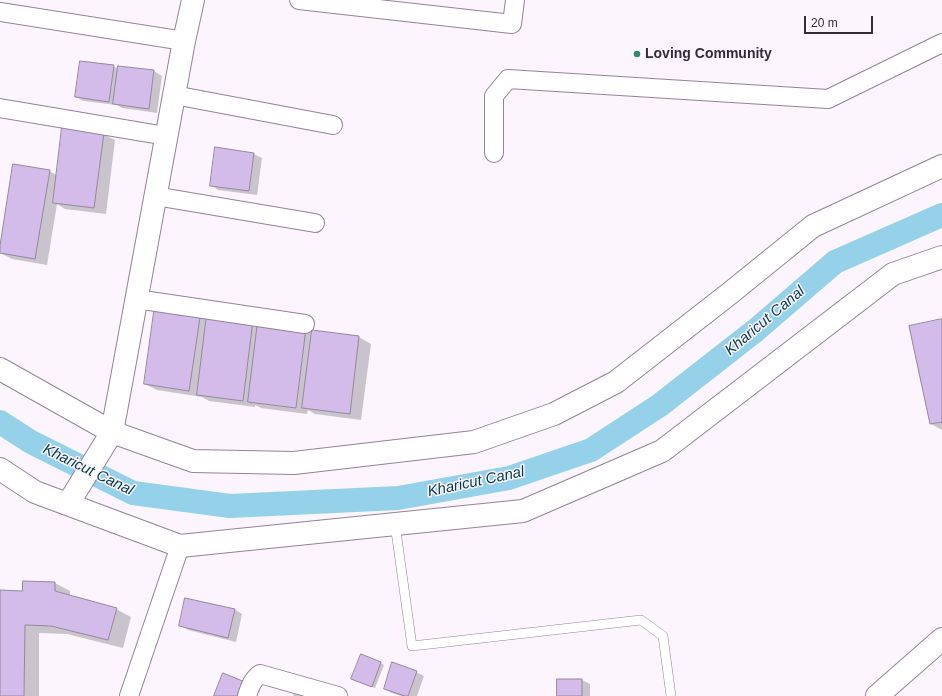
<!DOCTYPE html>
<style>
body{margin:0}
#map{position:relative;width:942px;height:696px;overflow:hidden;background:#fcf5fe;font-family:Helvetica,sans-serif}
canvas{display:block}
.scale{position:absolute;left:804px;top:16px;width:69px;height:18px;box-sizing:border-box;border:2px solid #332c35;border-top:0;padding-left:5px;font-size:12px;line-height:14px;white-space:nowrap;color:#332c35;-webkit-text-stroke:3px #fcf5fe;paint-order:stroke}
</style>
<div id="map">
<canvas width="942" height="696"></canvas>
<div class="scale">20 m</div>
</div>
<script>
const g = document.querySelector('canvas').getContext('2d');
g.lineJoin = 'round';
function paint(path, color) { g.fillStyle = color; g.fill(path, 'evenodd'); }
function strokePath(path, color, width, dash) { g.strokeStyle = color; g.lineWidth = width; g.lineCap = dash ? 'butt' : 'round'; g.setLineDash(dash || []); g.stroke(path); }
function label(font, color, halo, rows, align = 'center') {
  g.font = font + ' Helvetica,sans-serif'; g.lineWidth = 3; g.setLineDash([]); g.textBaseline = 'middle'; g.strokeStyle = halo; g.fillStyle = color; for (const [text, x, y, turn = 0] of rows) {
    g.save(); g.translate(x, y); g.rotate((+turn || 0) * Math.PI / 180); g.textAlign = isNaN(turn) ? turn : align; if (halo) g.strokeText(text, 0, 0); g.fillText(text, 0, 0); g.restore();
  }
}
paint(new Path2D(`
 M 113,66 L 118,69 L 154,71 L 162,76 L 157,113 L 122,108 L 117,105 L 84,101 L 76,97 Z
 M 103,134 L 115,140 L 106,214 L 65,209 L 57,204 L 47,265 L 12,259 L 0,253 L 49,171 L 57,175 Z
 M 216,148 L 254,154 L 262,158 L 257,195 L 218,190 L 211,185 Z
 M 156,306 L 305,329 L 313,333 L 313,331 L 359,337 L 371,344 L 361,420 L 315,414 L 308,410 L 307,414 L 261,408 L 255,405 L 255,407 L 209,401 L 202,397 L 157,390 L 145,384 Z
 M 942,320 L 942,430 L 931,424 Z
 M 24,582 L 55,583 L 70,591 L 70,596 L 116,609 L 131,617 L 123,648 L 67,634 L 39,633 L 39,696 L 0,696 L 0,591 L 23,592 Z
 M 234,609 L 242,614 L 236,642 L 188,630 L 180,625 Z
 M 381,663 L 384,665 L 375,688 L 356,681 Z
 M 416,672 L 424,676 L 417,696 L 401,696 L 392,693 L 385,689 Z
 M 582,680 L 590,684 L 590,696 L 558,696 Z
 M 294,694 L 301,696 L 293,696 Z`), '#0003');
strokePath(new Path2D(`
 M 0,422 L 31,442 L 133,493 L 230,506 L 398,498 L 509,478 L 591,450 L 660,405 L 756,330 L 835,262 L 942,215`), '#95d2ea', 24);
const building = new Path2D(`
 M 80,61 L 114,65 L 109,102 L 75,97 Z
 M 118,66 L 154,70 L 149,109 L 113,104 Z
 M 62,127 L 104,133 L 94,208 L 53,203 Z
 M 215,147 L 254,153 L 249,191 L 210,186 Z
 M 13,164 L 50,170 L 35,259 L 0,253 L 0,246 Z
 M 155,305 L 201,311 L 189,391 L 144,384 Z
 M 207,314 L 253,320 L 243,401 L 197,395 Z
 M 942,319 L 942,422 L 930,424 L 909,326 Z
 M 258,321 L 306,328 L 296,408 L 248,402 Z
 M 312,330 L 359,336 L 350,414 L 302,408 Z
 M 23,581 L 55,582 L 55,591 L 117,608 L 108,640 L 51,626 L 25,625 L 24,696 L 0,696 L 0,590 L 22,591 Z
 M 185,598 L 235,609 L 228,638 L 179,626 Z
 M 361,654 L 381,662 L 372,687 L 351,679 Z
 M 392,662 L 417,671 L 408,696 L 405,696 L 384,689 Z
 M 223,673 L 245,682 L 239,696 L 214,696 Z
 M 557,679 L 582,679 L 582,696 L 557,696 Z`);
paint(building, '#d3bbea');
strokePath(building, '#93889e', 1);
const lane = new Path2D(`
 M 395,524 L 412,646 L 641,620 L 663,636 L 671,696`);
const street = new Path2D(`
 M 299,0 L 512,24 L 515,0
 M 0,12 L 184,41
 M 174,95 L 333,125
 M 0,108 L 166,136
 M 494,153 L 494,96 L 508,79 L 828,99 L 942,43
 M 155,196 L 315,223
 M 136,299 L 305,324
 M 129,696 L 180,546
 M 247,696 C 250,687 252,680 260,674 L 338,696`);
const secondary = new Path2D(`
 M 0,369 L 112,432 L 193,461 L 294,463 L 474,442 L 554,414 L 616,382 L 729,294 L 813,226 L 942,166
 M 0,469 L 35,492 L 180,546 L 523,511 L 662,451 L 893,274 L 942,257
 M 68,504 L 112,432 L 184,41 L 193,0
 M 877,696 L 942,639`);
strokePath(lane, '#938397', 10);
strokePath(street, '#938397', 20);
strokePath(secondary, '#938397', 24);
strokePath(lane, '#fff', 9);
strokePath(street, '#fff', 18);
strokePath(secondary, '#fff', 22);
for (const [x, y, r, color] of [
 [637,54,4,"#2d8d65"]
]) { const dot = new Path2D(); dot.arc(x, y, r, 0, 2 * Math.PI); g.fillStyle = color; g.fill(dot); strokePath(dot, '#fcf5fe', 1.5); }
label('bold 14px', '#332c35', '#fcf5fe', [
 ["Loving Community",645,54]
], 'left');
label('italic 15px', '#033c4c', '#fcf5fe', [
 ["Kharicut Canal",765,321,-40],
 ["Kharicut Canal",88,470,26],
 ["Kharicut Canal",476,482,-12]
]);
</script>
